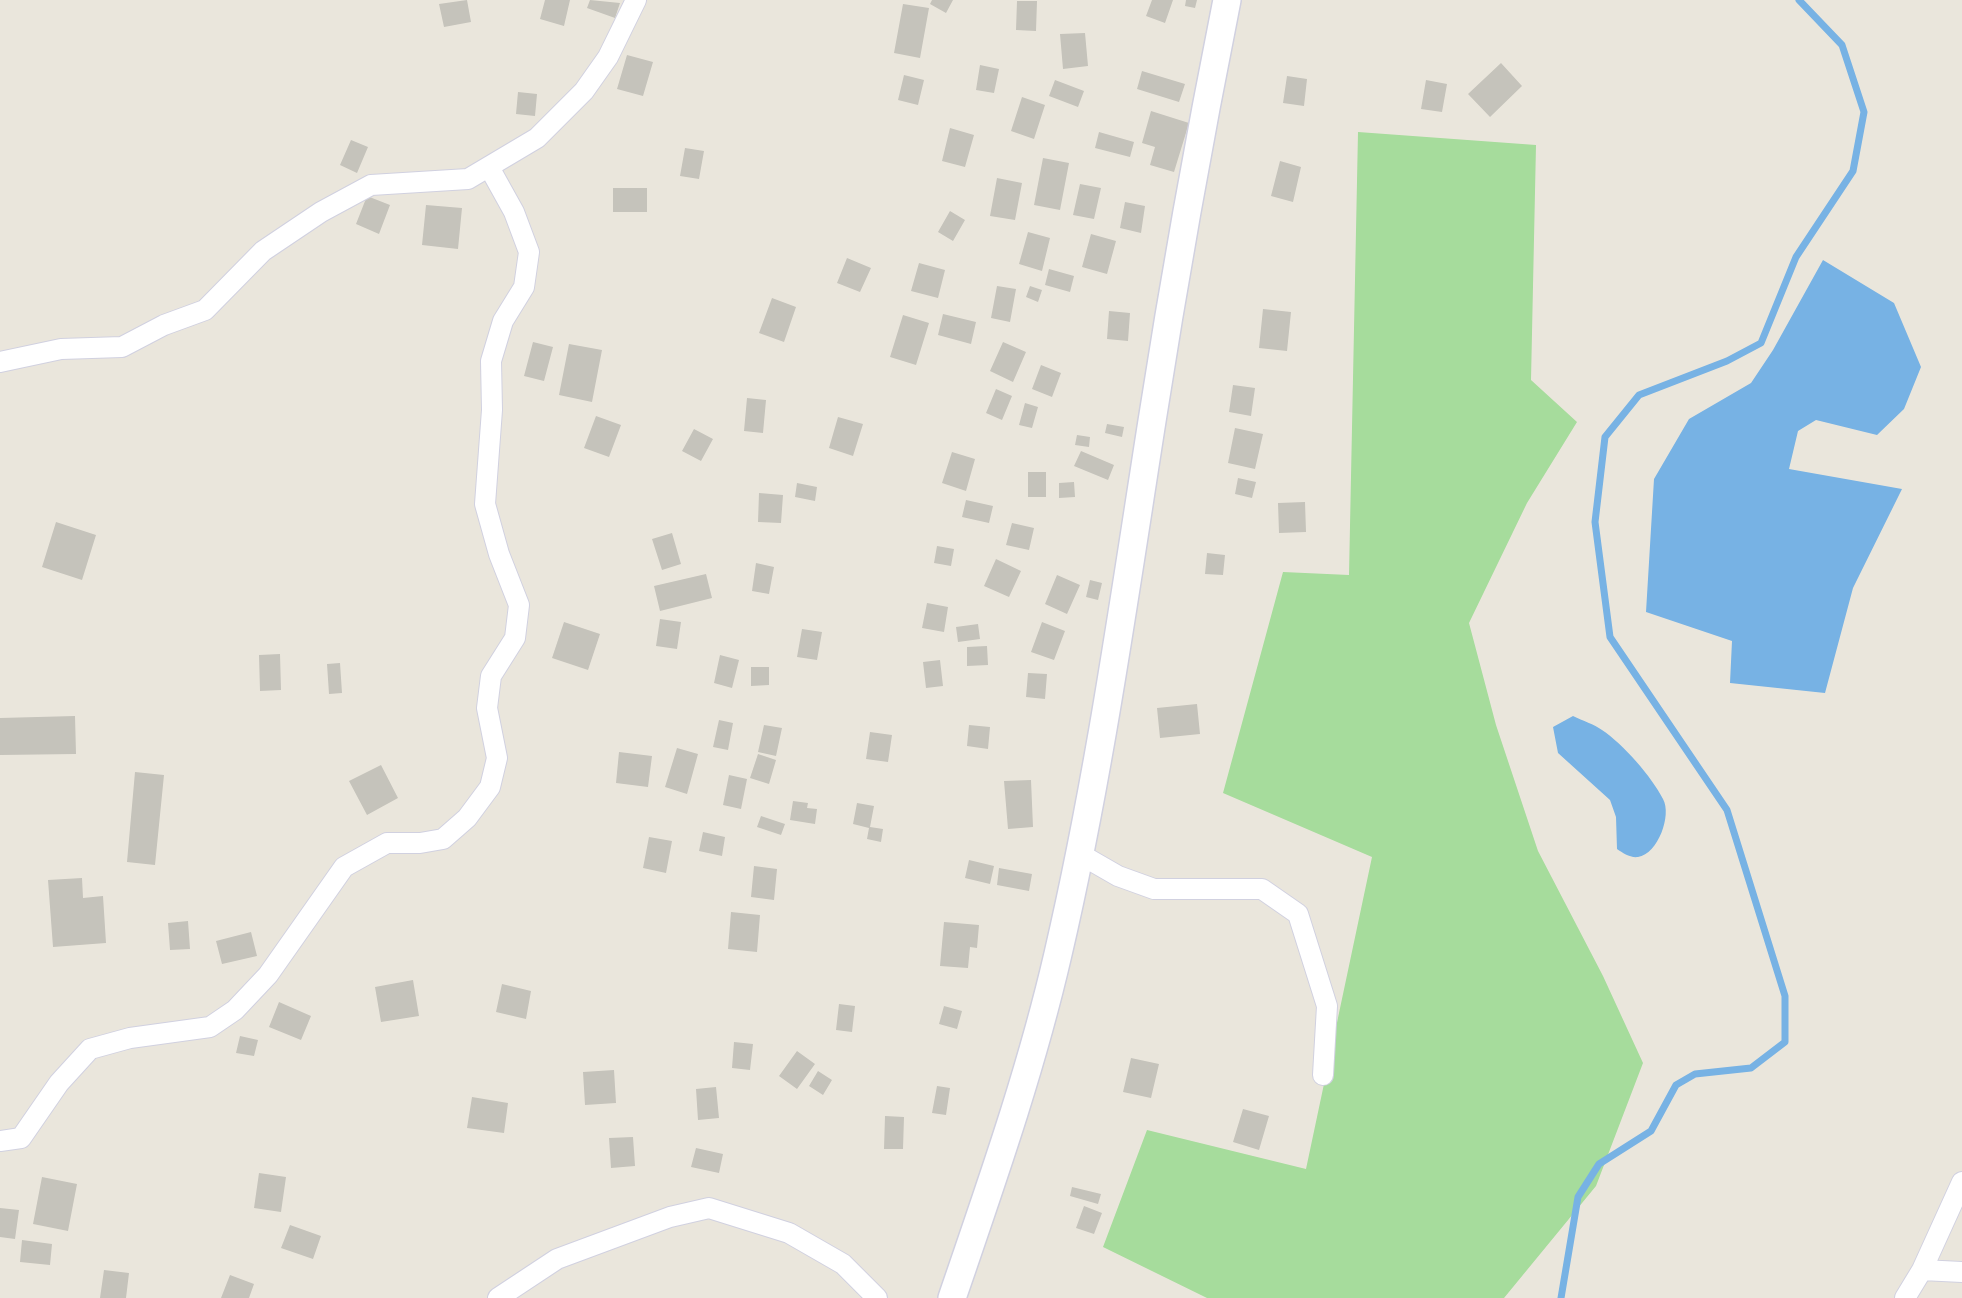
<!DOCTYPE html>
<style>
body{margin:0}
canvas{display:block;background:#eae6dc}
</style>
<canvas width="1962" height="1298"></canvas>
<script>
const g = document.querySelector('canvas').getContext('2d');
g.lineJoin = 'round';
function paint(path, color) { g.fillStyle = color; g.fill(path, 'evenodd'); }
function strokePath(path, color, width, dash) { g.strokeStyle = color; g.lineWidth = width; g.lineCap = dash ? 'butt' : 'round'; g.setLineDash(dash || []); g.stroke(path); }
paint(new Path2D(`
 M 1358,132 L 1536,145 L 1531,380 L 1577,422 L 1527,503 L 1469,623 L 1496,725 L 1538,851 L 1603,976 L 1643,1063 L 1596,1186 L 1504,1298 L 1207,1298 L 1103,1247 L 1147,1130 L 1306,1169 L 1372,857 L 1223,793 L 1283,572 L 1349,575 Z`), '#a6dc9c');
paint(new Path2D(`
 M 1823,260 L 1894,303 L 1921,367 L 1904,409 L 1877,435 L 1816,420 L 1798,431 L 1789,469 L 1902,489 L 1853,588 L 1825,693 L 1730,683 L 1732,641 L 1646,612 L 1654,479 L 1689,419 L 1751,383 L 1773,350 Z
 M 1573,716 C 1583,721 1594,724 1602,730 C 1623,744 1652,777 1663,799 C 1672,815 1658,854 1638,857 C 1630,858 1623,853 1617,849 L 1616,817 L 1610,800 L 1558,753 L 1553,727 Z`), '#77b2e4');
strokePath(new Path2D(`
 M 1561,1298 L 1578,1197 L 1599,1164 L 1651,1131 L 1676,1085 L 1695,1074 L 1751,1068 L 1785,1042 L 1785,996 L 1727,810 L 1610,637 L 1595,522 L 1605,437 L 1639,395 L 1727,361 L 1761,343 L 1796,257 L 1853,171 L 1864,112 L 1842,45 L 1799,0`), '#77b2e4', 7);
paint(new Path2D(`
 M 467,0 L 471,22 L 444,27 L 439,4 Z
 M 545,0 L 570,0 L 564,26 L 540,19 Z
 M 590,0 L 620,3 L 615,18 L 587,8 Z
 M 932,0 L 953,0 L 946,13 L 930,4 Z
 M 1152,0 L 1173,0 L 1165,23 L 1146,16 Z
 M 1186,0 L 1197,0 L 1195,8 L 1185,6 Z
 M 1017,1 L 1037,1 L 1036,31 L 1016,30 Z
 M 903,4 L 929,8 L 920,58 L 894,53 Z
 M 1085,33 L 1088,66 L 1063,69 L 1060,34 Z
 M 627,55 L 653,62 L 643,96 L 617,89 Z
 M 1501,63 L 1522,86 L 1490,117 L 1468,94 Z
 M 980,65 L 999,69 L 994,93 L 976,90 Z
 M 1142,71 L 1185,84 L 1179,102 L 1137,89 Z
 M 904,75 L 924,80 L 918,105 L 898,100 Z
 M 1287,76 L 1307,79 L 1304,106 L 1283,103 Z
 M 1055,80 L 1084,91 L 1078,107 L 1049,96 Z
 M 1426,80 L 1447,84 L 1442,112 L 1421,109 Z
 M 518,92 L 537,94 L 535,116 L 516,114 Z
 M 1022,97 L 1045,105 L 1034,139 L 1011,131 Z
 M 1151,111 L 1189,123 L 1174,172 L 1150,165 L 1155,147 L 1142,143 Z
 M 950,128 L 974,135 L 965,167 L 942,161 Z
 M 1099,132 L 1134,142 L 1130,157 L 1095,148 Z
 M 351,140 L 368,147 L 357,173 L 340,165 Z
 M 685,148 L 704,151 L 699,179 L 680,176 Z
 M 1043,158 L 1069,163 L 1060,210 L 1034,205 Z
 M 1280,161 L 1301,167 L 1293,202 L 1271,196 Z
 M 997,178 L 1022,183 L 1015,220 L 990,216 Z
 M 1080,184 L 1101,188 L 1094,219 L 1073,215 Z
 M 613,188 L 647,188 L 647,212 L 613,212 Z
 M 367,196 L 390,205 L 379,234 L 356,224 Z
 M 1125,202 L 1145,206 L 1141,233 L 1120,228 Z
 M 426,205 L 462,208 L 458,249 L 422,245 Z
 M 950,211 L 965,220 L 953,241 L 938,232 Z
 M 1028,232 L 1050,238 L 1042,271 L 1019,264 Z
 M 1091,234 L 1116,241 L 1107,274 L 1082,267 Z
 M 847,258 L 871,268 L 860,292 L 837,283 Z
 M 919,263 L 945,270 L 938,298 L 911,291 Z
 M 1049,269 L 1074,276 L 1070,292 L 1045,285 Z
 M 997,286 L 1016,289 L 1010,322 L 991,318 Z
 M 1030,286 L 1042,290 L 1038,302 L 1026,297 Z
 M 772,298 L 796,307 L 784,342 L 759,333 Z
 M 1263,309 L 1291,312 L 1287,351 L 1259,348 Z
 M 1109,311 L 1130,313 L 1128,341 L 1107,339 Z
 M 943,314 L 976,322 L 971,344 L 938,335 Z
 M 903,315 L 929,323 L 916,365 L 890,357 Z
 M 533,342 L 553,347 L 544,381 L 524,376 Z
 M 1003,342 L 1026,352 L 1013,382 L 990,371 Z
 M 569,344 L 602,350 L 592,402 L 559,395 Z
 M 1041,365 L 1061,373 L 1052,397 L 1032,389 Z
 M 1233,385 L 1255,388 L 1251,416 L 1229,412 Z
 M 996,389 L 1012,396 L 1002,420 L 986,413 Z
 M 747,398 L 766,400 L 763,433 L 744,431 Z
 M 1025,403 L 1038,407 L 1032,428 L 1019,425 Z
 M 596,416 L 621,425 L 609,457 L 584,448 Z
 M 838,417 L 863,424 L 853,456 L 829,448 Z
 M 1107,424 L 1124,427 L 1122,437 L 1105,433 Z
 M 1235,428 L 1263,434 L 1255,469 L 1228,463 Z
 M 694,429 L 713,439 L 701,461 L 682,451 Z
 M 1077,435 L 1090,437 L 1089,447 L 1075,445 Z
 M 1081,451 L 1114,465 L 1108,480 L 1074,466 Z
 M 952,452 L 975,459 L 966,491 L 942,483 Z
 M 1028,472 L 1046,472 L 1046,497 L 1028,497 Z
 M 1238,478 L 1256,482 L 1252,498 L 1235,494 Z
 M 1074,482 L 1075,497 L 1059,498 L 1059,483 Z
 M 797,483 L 817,487 L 815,501 L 795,497 Z
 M 759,493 L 783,495 L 781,523 L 758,522 Z
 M 966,500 L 993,506 L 989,523 L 962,517 Z
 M 1305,502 L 1306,532 L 1279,533 L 1278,503 Z
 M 56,522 L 96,535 L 82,580 L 42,567 Z
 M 1012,523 L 1034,528 L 1029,550 L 1006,545 Z
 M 672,533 L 681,564 L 662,570 L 652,539 Z
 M 937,546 L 954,549 L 951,566 L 934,563 Z
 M 1207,553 L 1225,555 L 1223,575 L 1205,574 Z
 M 996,559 L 1021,571 L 1009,597 L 984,586 Z
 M 756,563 L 774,567 L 769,594 L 752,591 Z
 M 706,574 L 712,598 L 660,611 L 654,586 Z
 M 1057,575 L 1080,585 L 1067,614 L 1045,604 Z
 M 1090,580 L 1102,583 L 1098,600 L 1086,597 Z
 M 927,603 L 948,607 L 944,632 L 922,628 Z
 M 660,619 L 681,622 L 677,649 L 656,646 Z
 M 564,622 L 600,634 L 588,670 L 552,658 Z
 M 1042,622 L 1065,631 L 1054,660 L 1031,652 Z
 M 978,624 L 980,639 L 958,642 L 956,627 Z
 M 802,629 L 822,632 L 817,660 L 797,657 Z
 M 987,646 L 988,665 L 967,666 L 967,647 Z
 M 280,654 L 281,690 L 260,691 L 259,655 Z
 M 720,655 L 739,660 L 732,688 L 714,683 Z
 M 940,660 L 943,686 L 926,688 L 923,662 Z
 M 340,663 L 342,693 L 329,694 L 327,664 Z
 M 751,667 L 769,667 L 769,685 L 751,686 Z
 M 1028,673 L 1047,674 L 1045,699 L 1026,697 Z
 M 1197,704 L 1200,734 L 1160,738 L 1157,708 Z
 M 75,716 L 76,754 L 0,755 L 0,718 Z
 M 719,720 L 733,723 L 728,750 L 713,747 Z
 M 764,725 L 782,728 L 776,756 L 758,752 Z
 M 969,725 L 990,727 L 988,749 L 967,746 Z
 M 870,732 L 892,735 L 888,762 L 866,759 Z
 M 677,748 L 698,754 L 687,794 L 665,787 Z
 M 619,752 L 652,756 L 648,787 L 616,783 Z
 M 758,754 L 776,760 L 769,784 L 750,778 Z
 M 381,765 L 398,798 L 367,815 L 349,781 Z
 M 135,772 L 164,775 L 155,865 L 127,862 Z
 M 729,775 L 747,779 L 741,809 L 723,805 Z
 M 1031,780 L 1033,827 L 1008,829 L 1004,781 Z
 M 793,801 L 808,803 L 807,808 L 817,809 L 815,824 L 790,820 Z
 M 857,803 L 874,806 L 870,827 L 883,829 L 881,842 L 867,839 L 869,828 L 853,824 Z
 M 761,816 L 785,824 L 781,835 L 757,827 Z
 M 703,832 L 725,837 L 722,856 L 699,851 Z
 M 649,837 L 672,841 L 666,873 L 643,868 Z
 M 969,860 L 994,866 L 990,884 L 965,878 Z
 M 754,866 L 777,869 L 774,900 L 751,897 Z
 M 999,868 L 1032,874 L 1029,891 L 997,885 Z
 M 82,878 L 83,898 L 103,896 L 106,943 L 53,947 L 48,880 Z
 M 731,912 L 760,915 L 757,952 L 728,949 Z
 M 188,921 L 190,949 L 170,950 L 168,923 Z
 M 944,922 L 979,925 L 977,948 L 970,947 L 968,968 L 940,966 Z
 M 251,932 L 257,956 L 222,964 L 216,941 Z
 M 413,980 L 419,1016 L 381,1022 L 375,987 Z
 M 502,984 L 531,991 L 526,1019 L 496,1012 Z
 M 279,1002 L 311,1016 L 301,1040 L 269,1027 Z
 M 839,1004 L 855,1006 L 852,1032 L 836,1030 Z
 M 944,1006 L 962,1011 L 957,1029 L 939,1024 Z
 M 240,1036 L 258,1040 L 254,1056 L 236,1053 Z
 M 734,1042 L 753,1044 L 750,1070 L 732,1068 Z
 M 797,1051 L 815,1064 L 797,1089 L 779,1076 Z
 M 1131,1058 L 1159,1064 L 1151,1098 L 1123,1092 Z
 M 614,1070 L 616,1103 L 585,1105 L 583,1072 Z
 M 818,1071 L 832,1080 L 823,1095 L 809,1086 Z
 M 937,1086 L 950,1088 L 946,1115 L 932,1113 Z
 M 716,1087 L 719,1118 L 698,1120 L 696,1089 Z
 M 472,1097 L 508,1103 L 504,1133 L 467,1128 Z
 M 1243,1109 L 1269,1116 L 1259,1150 L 1233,1142 Z
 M 885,1116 L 904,1117 L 903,1149 L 884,1149 Z
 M 633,1137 L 635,1166 L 611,1168 L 609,1138 Z
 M 696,1148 L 723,1154 L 719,1173 L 691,1167 Z
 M 259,1173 L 286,1177 L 281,1212 L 254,1208 Z
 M 42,1177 L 77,1184 L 68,1231 L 33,1224 Z
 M 1072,1187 L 1101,1194 L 1098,1204 L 1070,1196 Z
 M 1084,1206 L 1102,1213 L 1094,1234 L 1076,1228 Z
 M 0,1208 L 19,1210 L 15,1239 L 0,1237 Z
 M 290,1225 L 321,1236 L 313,1259 L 281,1248 Z
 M 22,1240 L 52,1244 L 50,1265 L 20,1262 Z
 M 104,1270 L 129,1273 L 126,1298 L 100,1298 Z
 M 230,1275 L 254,1284 L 249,1298 L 221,1298 Z`), '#c5c3bb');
const street = new Path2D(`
 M 0,362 L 61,349 L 122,347 L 164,325 L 205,310 L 263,251 L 321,212 L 371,185 L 468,179 L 537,138 L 584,91 L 608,57 L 636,0
 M 1078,853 L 1118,876 L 1154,889 L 1262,889 L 1298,914 L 1327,1006 L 1323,1075
 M 0,1141 L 21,1138 L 59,1083 L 90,1049 L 130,1038 L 210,1027 L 235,1010 L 268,975 L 344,867 L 387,843 L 420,843 L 443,839 L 467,818 L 490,787 L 497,758 L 487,708 L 491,676 L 515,638 L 519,605 L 499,554 L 485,504 L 492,410 L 491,361 L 503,321 L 524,287 L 529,252 L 514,212 L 489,167
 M 1922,1270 L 1962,1272
 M 498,1298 L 557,1259 L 670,1217 L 709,1208 L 789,1233 L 843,1264 L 877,1298
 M 1905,1298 L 1922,1270 L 1962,1182`);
const secondary = new Path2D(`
 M 952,1298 C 991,1184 1031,1071 1058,954 C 1099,778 1124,599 1152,421 C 1174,280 1199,140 1227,0`);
strokePath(street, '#d1d1e0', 22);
strokePath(secondary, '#d1d1e0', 30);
strokePath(street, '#fff', 20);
strokePath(secondary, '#fff', 27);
</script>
